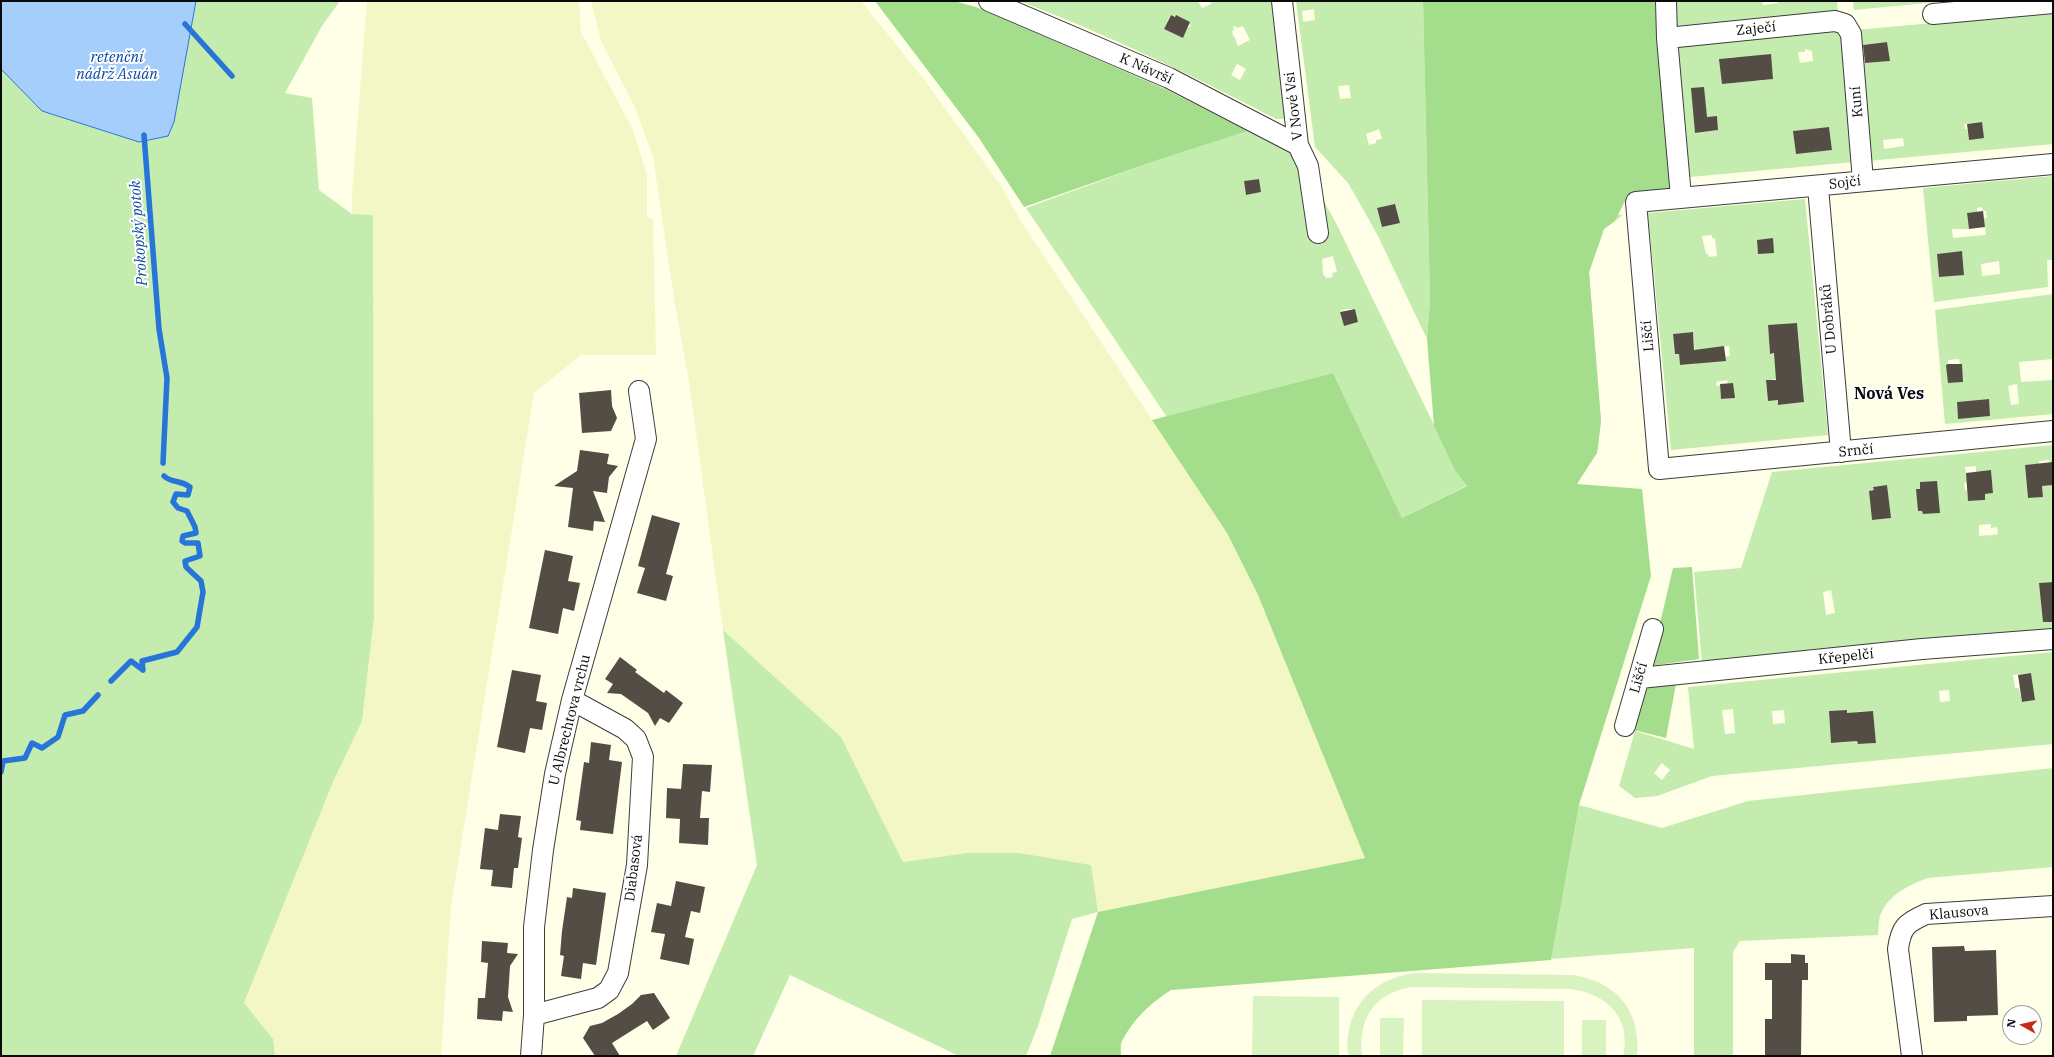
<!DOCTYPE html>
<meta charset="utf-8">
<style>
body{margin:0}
#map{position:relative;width:2054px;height:1057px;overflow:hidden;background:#fffee7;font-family:"IBM Plex Serif",serif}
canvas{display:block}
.frame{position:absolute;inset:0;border:2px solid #0a0a0a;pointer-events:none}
.north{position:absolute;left:2002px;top:1005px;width:40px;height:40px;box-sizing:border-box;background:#fff;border:1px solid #9d9d9d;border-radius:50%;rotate:278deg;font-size:11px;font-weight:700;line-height:16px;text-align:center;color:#0a0a0a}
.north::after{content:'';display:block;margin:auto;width:14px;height:18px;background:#c52b17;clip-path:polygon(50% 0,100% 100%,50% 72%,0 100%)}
</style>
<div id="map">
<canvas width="2054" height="1057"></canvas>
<div class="frame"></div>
<div class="north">N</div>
</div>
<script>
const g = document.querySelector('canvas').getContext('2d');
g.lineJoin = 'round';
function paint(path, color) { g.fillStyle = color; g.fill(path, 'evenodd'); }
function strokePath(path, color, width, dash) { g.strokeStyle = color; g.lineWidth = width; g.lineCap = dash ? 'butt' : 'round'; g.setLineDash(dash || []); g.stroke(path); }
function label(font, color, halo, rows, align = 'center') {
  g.font = font + ' "IBM Plex Serif",serif'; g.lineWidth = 4; g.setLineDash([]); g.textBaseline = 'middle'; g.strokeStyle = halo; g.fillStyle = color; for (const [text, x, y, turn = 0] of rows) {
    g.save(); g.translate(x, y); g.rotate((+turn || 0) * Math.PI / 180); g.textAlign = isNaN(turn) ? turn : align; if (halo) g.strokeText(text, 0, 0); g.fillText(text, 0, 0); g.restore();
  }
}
paint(new Path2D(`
 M 367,1 L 579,1 L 581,32 L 633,130 L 647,176 L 647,217 L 653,220 L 656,355 L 581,355 L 534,393 L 451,906 L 441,1056 L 275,1056 L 273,1039 L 244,1004 L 333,782 L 362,721 L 374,618 L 373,215 L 352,214 L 352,193 Z
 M 591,1 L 861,1 L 926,82 L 1001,186 L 1019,218 L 1227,533 L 1258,595 L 1366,858 L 1098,912 L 1090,865 L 1018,853 L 966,853 L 903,862 L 841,737 L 723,630 L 689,381 L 674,299 L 653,156 L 634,105 L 601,41 Z`), '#f3f7c5');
paint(new Path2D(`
 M 196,1 L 340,1 L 322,26 L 285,93 L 312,98 L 319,190 L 352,214 L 373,215 L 374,618 L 362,721 L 333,782 L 244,1003 L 273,1039 L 275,1056 L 1,1056 L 1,69 L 42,111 L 139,142 L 144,142 L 190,28 Z
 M 1020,1 L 1198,1 L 1202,8 L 1211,4 L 1210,1 L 1275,1 L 1287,115 L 1283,119 L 1276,119 C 1192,75 1108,35 1020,1 ZM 1170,15 L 1181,17 L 1180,20 L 1191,25 L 1190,27 L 1188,27 L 1183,38 L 1164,29 ZM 1235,26 L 1237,28 L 1243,26 L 1250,40 L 1238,46 L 1234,36 L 1232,36 L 1233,35 L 1232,31 L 1234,30 L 1233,27 ZM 1237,64 L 1246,69 L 1240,80 L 1231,75 Z
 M 1296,1 L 1423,1 L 1430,299 L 1427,339 L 1378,236 L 1359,202 L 1348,183 L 1315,147 ZM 1314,9 L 1315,20 L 1303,22 L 1302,11 ZM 1349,85 L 1351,98 L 1340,99 L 1338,86 ZM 1379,129 L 1382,139 L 1376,140 L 1376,143 L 1369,145 L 1366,134 ZM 1395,205 L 1400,223 L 1382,227 L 1377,209 Z
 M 1673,1 L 1762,1 L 1763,5 L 1778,3 L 1778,1 L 1837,1 L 1838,11 L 1676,26 Z
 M 1853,1 L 1855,2 L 1948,1 L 1854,10 Z
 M 2053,12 L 2053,144 L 1867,161 L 1856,30 ZM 1887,42 L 1889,61 L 1865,63 L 1863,45 ZM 1982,122 L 1969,140 L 1967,129 L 1965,129 L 1964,124 ZM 1903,138 L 1904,146 L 1884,149 L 1883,140 Z
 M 1842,31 L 1854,162 L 1690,177 L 1678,47 ZM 1805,49 L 1812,51 L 1813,61 L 1800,63 L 1798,52 L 1805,52 ZM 1770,54 L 1773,79 L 1756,81 L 1754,56 ZM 1735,57 L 1738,82 L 1719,59 ZM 1706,112 L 1707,117 L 1717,116 L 1718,130 L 1695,133 L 1694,114 ZM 1829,127 L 1832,150 L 1796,153 L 1794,131 Z
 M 1248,131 L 1293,145 L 1337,225 L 1434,425 L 1441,296 L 1576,212 L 1623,215 L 1604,229 L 1589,272 L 1601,421 L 1597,453 L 1468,485 L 1402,518 L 1333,373 L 1167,417 L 1026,208 L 1155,161 ZM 1259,179 L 1261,192 L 1246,195 L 1244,181 ZM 1333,256 L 1337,272 L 1332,273 L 1333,277 L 1326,278 L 1323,274 L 1322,259 ZM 1347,309 L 1355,309 L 1358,322 L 1344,326 L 1340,311 Z
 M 2053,176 L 2053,260 L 2047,260 L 2048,287 L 1934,302 L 1923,188 ZM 1982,207 L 1983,211 L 1986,211 L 1987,218 L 1984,218 L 1986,235 L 1953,238 L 1952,229 L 1969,229 L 1967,213 L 1977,212 L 1977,208 ZM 1962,251 L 1964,274 L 1939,277 L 1937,254 ZM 1999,261 L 2000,274 L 1982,276 L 1981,264 Z
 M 1805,199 L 1828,435 L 1671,450 L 1648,213 ZM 1712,235 L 1712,238 L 1715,238 L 1717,256 L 1709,257 L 1708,254 L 1706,254 L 1702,236 ZM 1797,323 L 1800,351 L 1770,354 L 1768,326 ZM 1693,332 L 1696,364 L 1680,365 L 1679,354 L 1675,354 L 1673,334 ZM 1729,346 L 1730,356 L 1716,358 L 1715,347 ZM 1802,373 L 1804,402 L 1778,405 L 1778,400 L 1768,401 L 1766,381 L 1776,379 L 1776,375 ZM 1727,380 L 1728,384 L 1733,384 L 1734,398 L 1721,399 L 1720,385 L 1717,386 L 1716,382 Z
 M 2053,294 L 2053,359 L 2019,362 L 2021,382 L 2053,380 L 2053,414 L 1945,424 L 1935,310 ZM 1959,359 L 1963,382 L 1948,383 L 1948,360 ZM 2017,384 L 2019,404 L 2011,405 L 2008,386 ZM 1988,399 L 1990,416 L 1958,419 L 1957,402 Z
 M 2053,445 L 2053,462 L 2050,463 L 2049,460 L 2039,461 L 2039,464 L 2025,465 L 2028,498 L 2043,497 L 2042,486 L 2053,485 L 2053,582 L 2040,583 L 2053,611 L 2053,630 L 1702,663 L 1694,572 L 1741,568 L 1772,472 ZM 1976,466 L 1976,474 L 1982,471 L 1991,470 L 1993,493 L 1985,494 L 1985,500 L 1968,501 L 1967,490 L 1965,490 L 1964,483 L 1967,482 L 1965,467 ZM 1920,482 L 1940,513 L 1923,514 L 1916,489 L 1920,489 ZM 1887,485 L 1890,518 L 1872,520 L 1869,491 L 1874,490 L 1874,487 ZM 1991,524 L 1991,528 L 1997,527 L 1998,534 L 1991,535 L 1991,537 L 1990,535 L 1979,536 L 1979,525 ZM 1831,590 L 1835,613 L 1826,615 L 1823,592 Z
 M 723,630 L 841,737 L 903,862 L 967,853 L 1019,853 L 1091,865 L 1098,912 L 1072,919 L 1038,1026 L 1026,1056 L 959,1056 L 790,975 L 753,1056 L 676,1056 L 757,865 Z
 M 2053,652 L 2053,744 L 1712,776 L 1657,796 L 1635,798 L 1619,786 L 1635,731 L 1694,749 L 1688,687 ZM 2031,673 L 2035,700 L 2022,702 L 2019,688 L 2015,688 L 2013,675 ZM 1949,690 L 1950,701 L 1940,702 L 1939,691 ZM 1733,709 L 1735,733 L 1725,734 L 1722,710 ZM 1784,710 L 1785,723 L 1773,724 L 1772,711 ZM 1847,710 L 1848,719 L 1855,718 L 1855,712 L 1873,711 L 1876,743 L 1858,744 L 1857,731 L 1849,732 L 1849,742 L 1831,743 L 1829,711 ZM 1662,763 L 1670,770 L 1662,780 L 1654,773 Z
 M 2053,768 L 2053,867 L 1928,878 C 1910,884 1889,895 1881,913 C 1878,919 1879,929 1878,935 L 1740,941 L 1734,950 L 1733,955 L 1733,1056 L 1694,1056 L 1694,948 L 1551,959 L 1579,805 L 1662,828 L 1748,801 Z`), '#c4ecae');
paint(new Path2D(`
 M 875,1 L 954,1 L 976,7 L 1163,88 L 1248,131 L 1155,161 L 1024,207 L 979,138 Z
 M 1423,1 L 1655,1 L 1670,188 L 1627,197 L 1615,221 L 1604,229 L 1589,272 L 1601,421 L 1597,453 L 1577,484 L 1642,489 L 1651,576 L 1579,805 L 1551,960 L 1171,990 C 1152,1002 1133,1019 1122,1041 C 1120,1045 1121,1051 1121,1056 L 1050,1056 L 1098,912 L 1365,858 L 1258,595 L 1227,533 L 1152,420 L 1333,373 L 1402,518 L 1467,486 L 1455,470 L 1434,426 L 1427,339 L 1430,299 Z
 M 1692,567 L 1699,659 L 1650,666 L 1673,568 Z
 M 1654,684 L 1676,684 L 1666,738 L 1634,730 L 1644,691 Z`), '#a4de8c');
paint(new Path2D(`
 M 1415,973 L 1574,975 C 1618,983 1641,1011 1637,1056 L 1623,1056 C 1632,1018 1607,994 1571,989 L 1411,987 C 1373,994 1358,1019 1362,1056 L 1349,1056 C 1346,1046 1348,1035 1350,1026 C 1358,994 1384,977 1415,973 Z
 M 1253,996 L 1339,997 L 1339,1056 L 1252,1056 Z
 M 1422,1000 L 1564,1001 L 1564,1056 L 1422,1056 Z
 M 1380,1018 L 1404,1018 L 1403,1056 L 1380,1056 Z
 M 1582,1020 L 1606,1020 L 1606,1056 L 1582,1056 Z`), '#d9f3c0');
const water = new Path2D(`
 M 1,1 L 196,1 L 174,122 L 168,136 L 139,142 L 42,111 L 1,69 Z`);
paint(water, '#a6cefc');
strokePath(water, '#2775d9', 1);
strokePath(new Path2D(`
 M 185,24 L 232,76
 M 144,135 L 159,329 L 167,378 L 163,463
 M 111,681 L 131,661 L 143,670 L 142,661 L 177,652 L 197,627 L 203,592 L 201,581 L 186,567 L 185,561 L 200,556 L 198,543 L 185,543 L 182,541 L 183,536 L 196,533 L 195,527 L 187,511 L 178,508 L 173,502 L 176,494 L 188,495 L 190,487 C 179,479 173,484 164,476
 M 1,772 L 3,761 L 25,758 L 32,743 L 42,748 L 58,737 L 65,715 L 83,711 L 98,695`), '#2775d9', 5.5);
paint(new Path2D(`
 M 1171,15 L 1175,17 L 1176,15 L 1190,22 L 1183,38 L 1164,29 Z
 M 1887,42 L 1890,61 L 1865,63 L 1863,45 Z
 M 1771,54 L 1773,79 L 1722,84 L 1719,59 Z
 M 1704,87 L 1707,117 L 1717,116 L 1718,130 L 1695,133 L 1691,88 Z
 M 1982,122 L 1984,138 L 1969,140 L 1967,124 Z
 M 1829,127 L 1832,150 L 1796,154 L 1793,131 Z
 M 1259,179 L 1261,192 L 1246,195 L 1244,181 Z
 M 1395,204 L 1400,223 L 1382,227 L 1377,208 Z
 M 1983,211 L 1985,227 L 1969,229 L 1967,213 Z
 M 1773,238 L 1774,253 L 1758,254 L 1757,240 Z
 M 1962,251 L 1964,275 L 1939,277 L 1937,254 Z
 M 1355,309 L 1358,322 L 1344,326 L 1340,312 Z
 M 1797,323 L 1804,402 L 1778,405 L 1778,400 L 1768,401 L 1766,380 L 1776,380 L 1774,353 L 1770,354 L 1768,325 Z
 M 1693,332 L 1694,350 L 1724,346 L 1726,361 L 1680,365 L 1679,354 L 1675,354 L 1673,334 Z
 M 1948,364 L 1962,364 L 1963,382 L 1948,383 L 1946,365 Z
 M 1733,383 L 1735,398 L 1721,399 L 1720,384 Z
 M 611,390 L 612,406 L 617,418 L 611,431 L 582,433 L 579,393 Z
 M 1989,399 L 1990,416 L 1958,419 L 1957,402 Z
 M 580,450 L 609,454 L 607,464 L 618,466 L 609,477 L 607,493 L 593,491 L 605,522 L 594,521 L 593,531 L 568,527 L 573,488 L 554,486 L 577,471 Z
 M 2053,462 L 2053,485 L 2042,486 L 2043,497 L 2028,498 L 2025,465 Z
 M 1991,470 L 1993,493 L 1985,494 L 1985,500 L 1968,501 L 1966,473 Z
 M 1937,481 L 1940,513 L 1923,514 L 1922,511 L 1918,511 L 1916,489 L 1920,489 L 1920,482 Z
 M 1887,485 L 1891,518 L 1872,520 L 1869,491 L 1874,490 L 1873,487 Z
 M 652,515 L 680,523 L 666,574 L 673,576 L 666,601 L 637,593 L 645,568 L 638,566 Z
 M 545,550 L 573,556 L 568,581 L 580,583 L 574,611 L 563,608 L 558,634 L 529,628 Z
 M 2053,582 L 2053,622 L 2043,622 L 2039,583 Z
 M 620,657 L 637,670 L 635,672 L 664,693 L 666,690 L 683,703 L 669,723 L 660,718 L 655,726 L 648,713 L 621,694 L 607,693 L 613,684 L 605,679 Z
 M 512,670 L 541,675 L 536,701 L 547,703 L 542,730 L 530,728 L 525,753 L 497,747 Z
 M 2031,673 L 2035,700 L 2022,702 L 2018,675 Z
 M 1847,710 L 1847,713 L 1873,711 L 1876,743 L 1858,744 L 1857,741 L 1831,743 L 1829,711 Z
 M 591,742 L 611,745 L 609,760 L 622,762 L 613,834 L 580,830 L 581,821 L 576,820 L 584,762 L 589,763 Z
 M 683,764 L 712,765 L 710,792 L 702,791 L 700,818 L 709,818 L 708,845 L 679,843 L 680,819 L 666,818 L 667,788 L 681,789 Z
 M 500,814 L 521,816 L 518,837 L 522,838 L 518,868 L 514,868 L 512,888 L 491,886 L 493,870 L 480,869 L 485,828 L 498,830 Z
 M 676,881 L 705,887 L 700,913 L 691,911 L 685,937 L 694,939 L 689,965 L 660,959 L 665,934 L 651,932 L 657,903 L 671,906 Z
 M 573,888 L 606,893 L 596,965 L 583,963 L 581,979 L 561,976 L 564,956 L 560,955 L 562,931 L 567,897 L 572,898 Z
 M 482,941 L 508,943 L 507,953 L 518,954 L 510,966 L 508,997 L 513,1012 L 503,1011 L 502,1021 L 477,1019 L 478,998 L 485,998 L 488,963 L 481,962 Z
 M 1964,946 L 1965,951 L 1996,950 L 1998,1015 L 1967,1016 L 1967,1021 L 1934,1022 L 1932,947 Z
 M 1791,954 L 1805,955 L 1805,963 L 1808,963 L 1808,980 L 1802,980 L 1801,1056 L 1765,1056 L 1765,1019 L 1772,1019 L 1772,980 L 1765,980 L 1765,963 L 1791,963 Z
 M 654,993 L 670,1018 L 653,1030 L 647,1021 L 612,1043 L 620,1056 L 595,1056 L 583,1038 L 590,1026 L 602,1023 L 618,1014 L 632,1004 L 641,995 Z`), '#544d46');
const street = new Path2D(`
 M 989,1 L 1169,78 L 1298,145
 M 1282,1 L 1298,145 L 1308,166 L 1318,233
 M 1666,1 L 1667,38 L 1681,197
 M 1933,14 L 2053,3
 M 1667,38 L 1835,21 L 1845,24 L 1851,34 L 1863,181
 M 2053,164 L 1636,202 L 1659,469 L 2053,431
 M 1818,187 L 1841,452
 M 1640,678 L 1922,649 L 2053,639
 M 1625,726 L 1653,629
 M 534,1015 L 598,998 L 609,990 L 618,973 L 637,865 L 643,757 L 636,739 L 625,729 L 572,700
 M 531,1056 L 534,1015 L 534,927 L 543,850 L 555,774 L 572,700 L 646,439 L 639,391
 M 1912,1056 L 1898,949 C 1901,927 1906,923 1926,914 L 2053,906`);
strokePath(street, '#3d3d3d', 22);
strokePath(street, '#fff', 20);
label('14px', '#0a0a0a', '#fff', [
 ["Zaječí",1756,29,-6],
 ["K Návrší",1146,69,24],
 ["Kuní",1857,102,-95],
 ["V Nové Vsi",1294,106,-97],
 ["Sojčí",1845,183,-7],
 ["U Dobráků",1829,319,-95],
 ["Liščí",1648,336,-95],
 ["Srnčí",1856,451,-6],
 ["Křepelčí",1846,657,-6],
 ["Liščí",1639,678,-74],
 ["U Albrechtova vrchu",570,720,-76],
 ["Diabasová",634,868,-83],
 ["Klausova",1959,913,-5]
]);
label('italic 15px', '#0a48a5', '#fff', [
 ["retenční",117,58],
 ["nádrž Asuán",117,75],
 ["Prokopský potok",139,233,-94]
]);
label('bold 16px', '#0a0a0a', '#fff', [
 ["Nová Ves",1889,394]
]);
</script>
